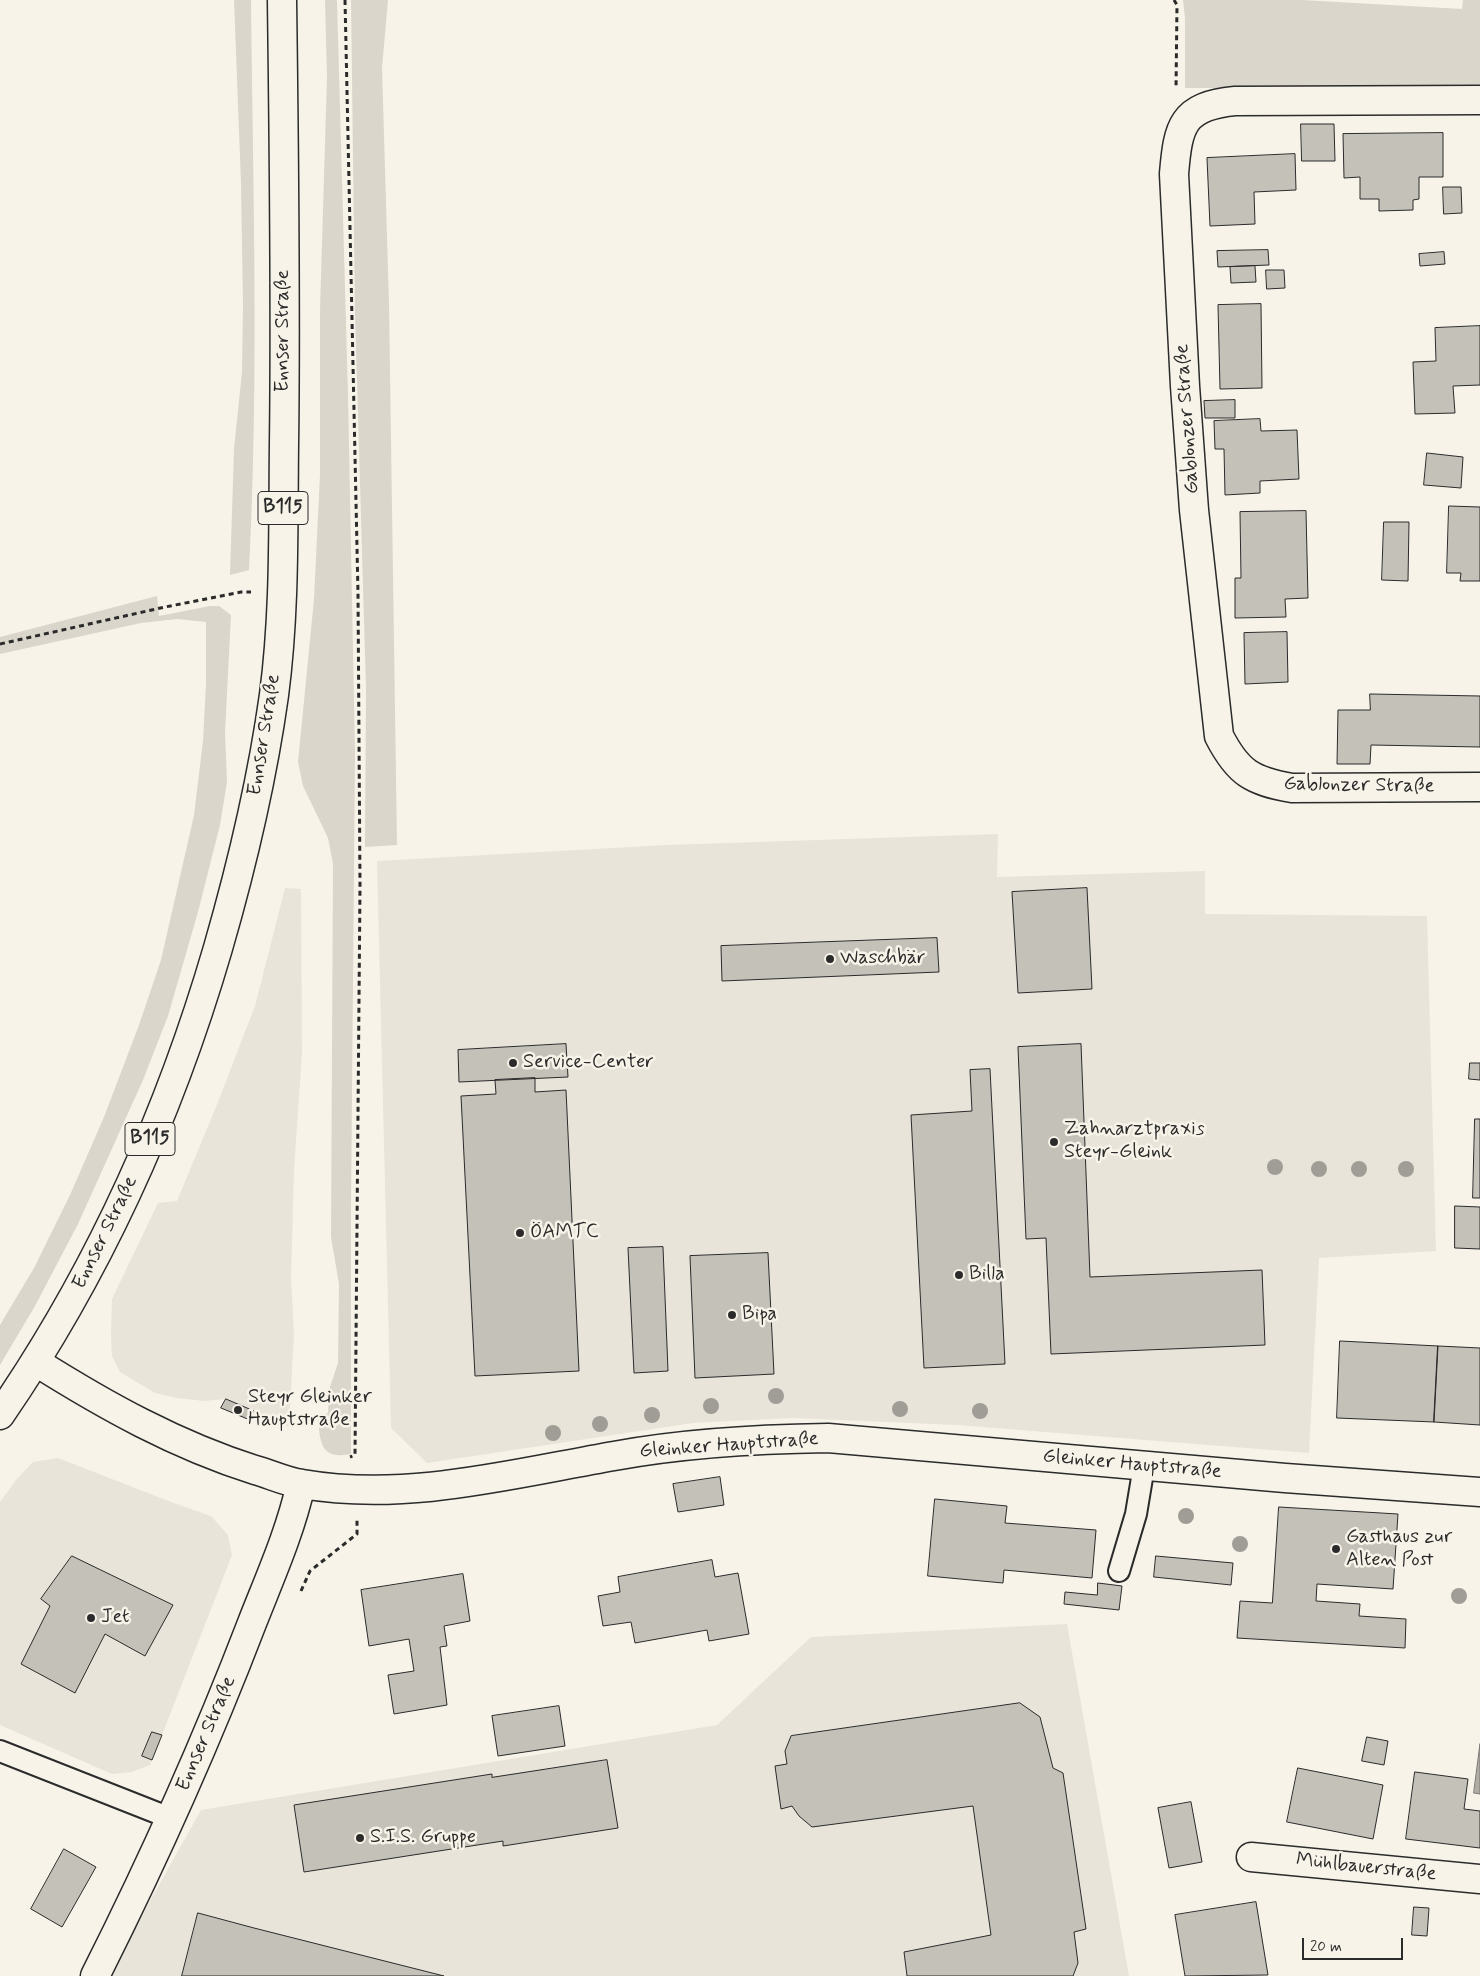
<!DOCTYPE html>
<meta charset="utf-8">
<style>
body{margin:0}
#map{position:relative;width:1480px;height:1976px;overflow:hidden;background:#f7f3e8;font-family:Mynerve,sans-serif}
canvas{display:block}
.scale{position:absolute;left:1302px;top:1938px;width:101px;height:22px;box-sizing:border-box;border:2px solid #2b2b2b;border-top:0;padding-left:6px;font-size:15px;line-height:18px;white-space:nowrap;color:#2b2b2b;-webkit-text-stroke:4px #f7f3e8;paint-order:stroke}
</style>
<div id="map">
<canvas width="1480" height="1976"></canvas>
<div class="scale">20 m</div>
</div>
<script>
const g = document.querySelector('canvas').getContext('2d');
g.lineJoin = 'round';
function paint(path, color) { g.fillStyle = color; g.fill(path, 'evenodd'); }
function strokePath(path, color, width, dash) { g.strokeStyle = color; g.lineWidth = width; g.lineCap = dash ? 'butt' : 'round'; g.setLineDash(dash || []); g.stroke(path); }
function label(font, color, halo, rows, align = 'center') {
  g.font = font + ' Mynerve,sans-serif'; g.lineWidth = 5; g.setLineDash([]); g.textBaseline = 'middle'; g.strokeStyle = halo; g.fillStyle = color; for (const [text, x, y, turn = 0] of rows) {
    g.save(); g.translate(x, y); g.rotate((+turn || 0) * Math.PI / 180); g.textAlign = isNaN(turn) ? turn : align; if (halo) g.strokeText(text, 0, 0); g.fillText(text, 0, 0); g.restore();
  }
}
paint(new Path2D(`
 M 998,834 L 997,877 L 1205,871 L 1205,914 L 1427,916 L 1436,1251 L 1319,1258 L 1309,1453 L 957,1425 L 792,1418 L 693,1423 L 427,1463 L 391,1428 L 377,861 L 667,845 Z
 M 285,888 L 301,889 L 302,1053 L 294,1170 L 291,1279 L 294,1333 L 289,1427 L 226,1399 L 204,1401 L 177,1398 L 155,1393 L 120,1372 L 112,1356 L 111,1336 L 112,1299 L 158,1203 L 177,1201 L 218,1102 L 255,1006 Z
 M 58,1458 L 171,1502 L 211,1516 L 228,1535 L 232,1555 L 162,1735 L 150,1765 L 132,1772 L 112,1774 L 0,1725 L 0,1502 L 16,1480 L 33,1462 Z
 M 1067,1624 L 1129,1976 L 108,1976 L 201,1810 L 717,1725 L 811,1637 Z`), '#e8e4da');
paint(new Path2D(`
 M 234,0 L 251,0 C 253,190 259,380 249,570 L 230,575 L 234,449 L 242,372 L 243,305 L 241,183 Z
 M 325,0 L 337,0 L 348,395 L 355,753 L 351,1207 L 351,1454 C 320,1460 320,1442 318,1417 L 328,1413 L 329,1390 L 338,1363 L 339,1284 L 331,1237 L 333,864 L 328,838 L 303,786 L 298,762 L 314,599 L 320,475 L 320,310 L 327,77 Z
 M 351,0 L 388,0 L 382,68 L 389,304 L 397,845 L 365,847 L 366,689 L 355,313 Z
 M 1183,0 L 1302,0 L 1462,9 L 1463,0 L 1480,0 L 1480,88 L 1185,88 L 1185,18 Z
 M 157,596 L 159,616 L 210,606 L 219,606 L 231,615 L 225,732 L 227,782 L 220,825 L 198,912 L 168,1016 L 143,1080 L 78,1224 L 35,1306 L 0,1365 L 0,1325 L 34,1268 L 70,1195 L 104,1117 L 139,1025 L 161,960 L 194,815 L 203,741 L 206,684 L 206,622 L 177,619 L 141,623 L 0,654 L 0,637 Z`), '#dad6cc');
const water = new Path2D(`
 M 1480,1744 L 1480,1794 L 1474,1793 Z`);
paint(water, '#afaca4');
strokePath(water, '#7a7874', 1);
const building = new Path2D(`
 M 1301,124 L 1334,124 L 1335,161 L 1302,161 Z
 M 1443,133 L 1443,177 L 1419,177 L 1419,199 L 1413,200 L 1413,210 L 1379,211 L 1379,199 L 1360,199 L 1360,177 L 1344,178 L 1343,134 Z
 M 1295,154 L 1296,190 L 1254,192 L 1255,224 L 1210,226 L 1207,158 Z
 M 1443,187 L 1461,187 L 1462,213 L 1444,214 Z
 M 1268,250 L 1269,265 L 1218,267 L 1217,251 Z
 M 1444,252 L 1445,264 L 1420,266 L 1419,254 Z
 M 1255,266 L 1256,282 L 1231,283 L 1230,267 Z
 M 1266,270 L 1284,270 L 1285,288 L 1267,289 Z
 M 1261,304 L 1262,388 L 1220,389 L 1218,305 Z
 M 1480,326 L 1480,385 L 1453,386 L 1455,413 L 1415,414 L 1413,362 L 1436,361 L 1435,328 Z
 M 1235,400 L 1235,418 L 1205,418 L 1204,401 Z
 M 1260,419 L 1261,431 L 1297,430 L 1299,479 L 1260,481 L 1260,493 L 1225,495 L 1224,449 L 1215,449 L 1214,421 Z
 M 1427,453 L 1463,457 L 1461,488 L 1424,485 Z
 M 1449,506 L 1480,507 L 1480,581 L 1460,581 L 1461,573 L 1447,573 Z
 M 1306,511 L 1308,598 L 1285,599 L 1286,617 L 1235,618 L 1235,578 L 1241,578 L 1240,512 Z
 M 1384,522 L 1409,522 L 1408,581 L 1382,580 Z
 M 1287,632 L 1288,682 L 1245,684 L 1244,633 Z
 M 1370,694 L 1480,696 L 1480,747 L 1371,745 L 1370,764 L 1337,764 L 1338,710 L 1370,710 Z
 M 1087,888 L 1092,989 L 1018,993 L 1012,892 Z
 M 937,938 L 939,972 L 722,981 L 721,946 Z
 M 566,1044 L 568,1077 L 459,1082 L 458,1050 Z
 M 1081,1044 L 1090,1277 L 1262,1270 L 1265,1345 L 1051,1354 L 1046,1238 L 1026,1239 L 1018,1047 Z
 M 1470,1063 L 1480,1063 L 1480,1080 L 1469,1079 Z
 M 990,1069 L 1005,1364 L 924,1368 L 911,1115 L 972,1111 L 970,1070 Z
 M 535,1078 L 535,1092 L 566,1090 L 579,1371 L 475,1376 L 461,1096 L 496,1094 L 495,1080 Z
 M 1475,1119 L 1480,1119 L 1480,1198 L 1473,1198 Z
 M 1455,1206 L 1480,1207 L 1480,1249 L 1455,1248 Z
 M 663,1247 L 668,1371 L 634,1373 L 628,1248 Z
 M 768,1253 L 774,1374 L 695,1378 L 690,1256 Z
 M 1340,1341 L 1438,1346 L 1434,1422 L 1337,1418 Z
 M 1438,1346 L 1480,1348 L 1480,1425 L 1434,1422 Z
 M 226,1399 L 254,1411 L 250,1420 L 221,1408 Z
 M 720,1477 L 724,1505 L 678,1512 L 673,1484 Z
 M 935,1499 L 1007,1506 L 1005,1523 L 1096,1530 L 1092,1578 L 1004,1570 L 1003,1583 L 928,1576 Z
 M 1279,1507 L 1398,1514 L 1393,1589 L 1317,1584 L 1316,1601 L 1360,1604 L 1359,1616 L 1406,1619 L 1405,1648 L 1237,1638 L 1240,1601 L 1272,1603 Z
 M 72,1556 L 173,1605 L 145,1656 L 105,1634 L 75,1693 L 21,1664 L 50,1606 L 41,1599 Z
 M 1156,1556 L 1233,1563 L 1231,1585 L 1154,1577 Z
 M 712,1560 L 715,1577 L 738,1573 L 749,1634 L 709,1641 L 707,1630 L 635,1643 L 631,1622 L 603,1626 L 598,1596 L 620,1592 L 618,1577 Z
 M 463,1574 L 470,1621 L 444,1626 L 447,1646 L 440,1647 L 447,1705 L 394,1714 L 388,1675 L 414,1671 L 409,1639 L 369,1646 L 361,1590 Z
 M 1098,1583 L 1122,1586 L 1119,1610 L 1064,1604 L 1065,1592 L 1097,1595 Z
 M 1020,1703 L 1040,1717 L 1053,1768 L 1063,1773 L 1086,1929 L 1074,1932 L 1078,1963 L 1073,1976 L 907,1976 L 904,1952 L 991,1935 L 973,1806 L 812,1827 L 799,1816 L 792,1806 L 781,1809 L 775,1766 L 787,1764 L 785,1751 L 791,1736 Z
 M 559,1706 L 565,1746 L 498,1756 L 492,1716 Z
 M 152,1732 L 162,1735 L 152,1760 L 142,1756 Z
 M 1367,1737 L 1388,1741 L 1384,1765 L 1362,1761 Z
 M 607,1760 L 618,1828 L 503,1846 L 503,1841 L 304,1872 L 294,1805 L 492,1774 L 492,1777 Z
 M 1298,1768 L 1383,1785 L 1373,1839 L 1287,1822 Z
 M 1415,1772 L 1468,1779 L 1464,1809 L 1480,1811 L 1480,1848 L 1406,1839 Z
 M 1191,1802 L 1202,1862 L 1169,1868 L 1158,1808 Z
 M 64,1849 L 96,1867 L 62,1927 L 31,1909 Z
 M 1256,1902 L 1268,1975 L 1185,1976 L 1175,1915 Z
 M 1414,1907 L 1429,1908 L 1427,1936 L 1412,1935 Z
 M 198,1913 L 254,1928 L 444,1976 L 182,1976 Z`);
paint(building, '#c4c1b9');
strokePath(building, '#2b2b2b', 1);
const service = new Path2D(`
 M 1119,1571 L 1136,1514 L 1144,1466
 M 0,1751 L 170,1818`);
const minor = new Path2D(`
 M 1480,100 L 1235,101 C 1182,106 1178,126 1174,174 L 1185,386 L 1194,510 L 1219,736 C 1238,773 1252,781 1292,788 L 1480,787
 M 1251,1857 L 1480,1879`);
const tertiary = new Path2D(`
 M 36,1362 C 106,1406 176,1445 255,1470 C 270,1474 286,1482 302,1484 C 407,1502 511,1474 614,1456 C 684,1443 757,1439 828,1438 L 1285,1478 L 1480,1492
 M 95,1976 C 153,1861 206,1743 252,1623 C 270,1577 290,1533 301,1484`);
const primary = new Path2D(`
 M 0,1415 C 99,1271 169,1116 218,948 C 242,865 262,781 274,695 C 285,612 283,528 284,444 C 286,296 284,148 282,0`);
strokePath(service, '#2b2b2b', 24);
strokePath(minor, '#2b2b2b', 31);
strokePath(tertiary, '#2b2b2b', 31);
strokePath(primary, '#2b2b2b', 31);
strokePath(new Path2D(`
 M 345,0 L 358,593 L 360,886 L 355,1455 L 350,1457
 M 1174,0 L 1177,5 L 1176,89
 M 0,644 L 165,607 L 241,592 L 251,592
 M 301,1591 L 310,1571 L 357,1534 L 357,1519`), '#2b2b2b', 3, [5, 4]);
strokePath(service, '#f7f3e8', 20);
strokePath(minor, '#f7f3e8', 28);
strokePath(tertiary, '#f7f3e8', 28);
strokePath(primary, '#f7f3e8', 28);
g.fillStyle = '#9f9d96';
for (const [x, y] of [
 [1275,1167],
 [1319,1169],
 [1359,1169],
 [1406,1169],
 [776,1396],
 [711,1406],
 [900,1409],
 [980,1411],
 [652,1415],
 [600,1424],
 [553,1433],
 [1186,1516],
 [1240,1544],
 [1459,1596]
]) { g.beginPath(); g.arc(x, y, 8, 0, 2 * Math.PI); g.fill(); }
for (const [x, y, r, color] of [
 [830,959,5,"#2b2b2b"],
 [513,1063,5,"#2b2b2b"],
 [1054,1142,5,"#2b2b2b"],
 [520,1233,5,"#2b2b2b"],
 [959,1275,5,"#2b2b2b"],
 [732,1315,5,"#2b2b2b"],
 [238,1410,5,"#2b2b2b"],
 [1336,1549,5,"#2b2b2b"],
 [91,1618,5,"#2b2b2b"],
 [360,1838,5,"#2b2b2b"]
]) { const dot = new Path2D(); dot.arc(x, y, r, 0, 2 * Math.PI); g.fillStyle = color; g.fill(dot); strokePath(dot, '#f7f3e8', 2); }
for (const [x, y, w] of [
 [283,508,50],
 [150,1139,50]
]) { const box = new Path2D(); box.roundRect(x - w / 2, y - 16.5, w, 33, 4); g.fillStyle = '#f7f3e8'; g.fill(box); strokePath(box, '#2b2b2b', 1); }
label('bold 19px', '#2b2b2b', null, [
 ["B115",283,508],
 ["B115",150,1139]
]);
label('20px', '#2b2b2b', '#f7f3e8', [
 ["Ennser Straße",284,331,-90],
 ["Gablonzer Straße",1188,419,-94],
 ["Ennser Straße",265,735,-81],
 ["Gablonzer Straße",1359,786,1],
 ["Ennser Straße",106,1233,-64],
 ["Gleinker Hauptstraße",729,1446,-4],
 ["Gleinker Hauptstraße",1132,1465,5],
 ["Ennser Straße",207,1734,-67],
 ["Mühlbauerstraße",1366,1868,6]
]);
label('20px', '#2b2b2b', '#f7f3e8', [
 ["Waschbär",840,959],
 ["Service-Center",523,1063],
 ["Zahnarztpraxis",1064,1130],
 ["Steyr-Gleink",1064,1153],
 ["ÖAMTC",530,1233],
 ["Billa",969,1275],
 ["Bipa",742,1315],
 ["Steyr Gleinker",248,1398],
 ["Hauptstraße",248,1421],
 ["Gasthaus zur",1346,1538],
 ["Alten Post",1346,1561],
 ["Jet",101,1618],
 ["S.I.S. Gruppe",370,1838]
], 'left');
</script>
